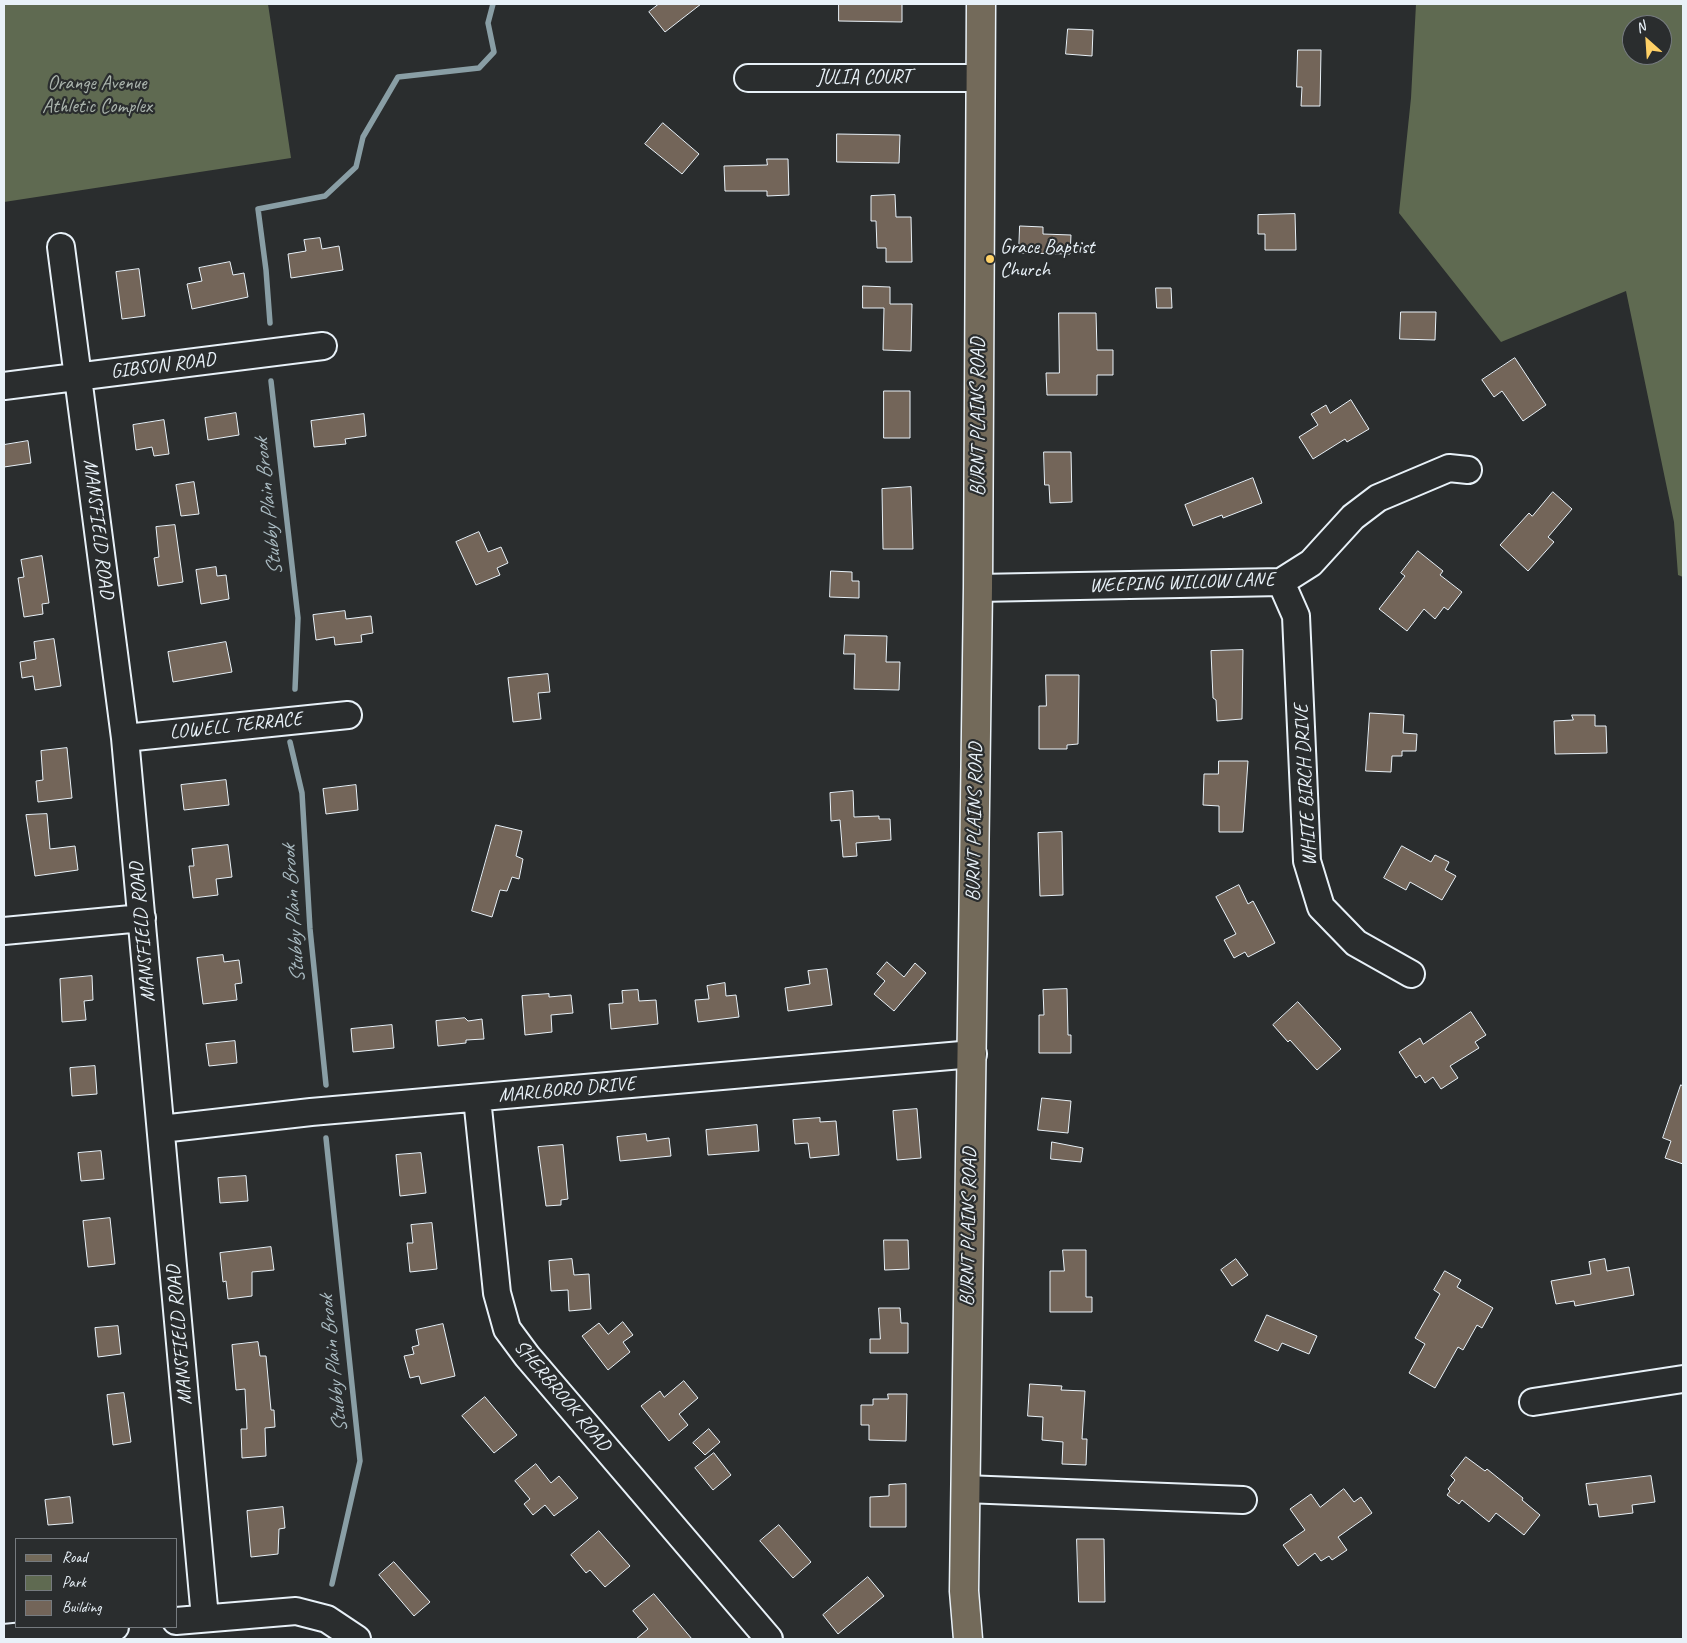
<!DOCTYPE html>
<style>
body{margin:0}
#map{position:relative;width:1687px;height:1643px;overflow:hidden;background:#2a2d2e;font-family:Caveat,sans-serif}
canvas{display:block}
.frame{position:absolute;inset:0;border:5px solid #e8f1f8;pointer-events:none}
.legend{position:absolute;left:15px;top:1538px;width:162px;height:90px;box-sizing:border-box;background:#2a2d2e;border:1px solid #767b7f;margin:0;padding:6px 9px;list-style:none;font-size:15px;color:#e8f1f8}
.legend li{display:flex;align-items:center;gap:10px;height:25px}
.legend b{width:25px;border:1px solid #767b7f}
.north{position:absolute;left:1622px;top:15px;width:50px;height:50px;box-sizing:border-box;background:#2a2d2e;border:1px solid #767b7f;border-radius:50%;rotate:334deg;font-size:14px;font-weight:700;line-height:20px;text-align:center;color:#e8f1f8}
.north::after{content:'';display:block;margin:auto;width:18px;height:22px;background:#ffd166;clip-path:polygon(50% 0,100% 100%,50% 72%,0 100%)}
</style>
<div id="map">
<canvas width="1687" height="1643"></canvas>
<div class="frame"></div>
<ul class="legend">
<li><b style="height:6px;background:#736a5a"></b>Road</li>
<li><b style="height:14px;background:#5f6a51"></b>Park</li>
<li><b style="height:14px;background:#736559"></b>Building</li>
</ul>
<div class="north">N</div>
</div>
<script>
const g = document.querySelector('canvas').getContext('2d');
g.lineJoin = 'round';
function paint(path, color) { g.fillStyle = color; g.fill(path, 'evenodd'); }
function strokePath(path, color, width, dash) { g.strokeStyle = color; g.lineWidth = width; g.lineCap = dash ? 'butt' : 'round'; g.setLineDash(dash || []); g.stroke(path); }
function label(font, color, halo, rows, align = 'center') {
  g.font = font + ' Caveat,sans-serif'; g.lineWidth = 4.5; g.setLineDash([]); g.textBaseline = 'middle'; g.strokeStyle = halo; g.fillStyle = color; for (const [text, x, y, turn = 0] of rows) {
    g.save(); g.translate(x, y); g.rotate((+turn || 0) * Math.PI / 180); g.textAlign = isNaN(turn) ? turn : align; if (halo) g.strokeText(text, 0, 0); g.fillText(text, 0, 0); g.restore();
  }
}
paint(new Path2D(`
 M 4,4 L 268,4 L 291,158 L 4,202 Z
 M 1416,4 L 1683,4 L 1683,577 L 1678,575 L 1674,522 L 1626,291 L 1501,342 L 1399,213 L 1411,98 ZM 1632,25 L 1662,25 L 1662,55 L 1632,55 Z`), '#5f6a51');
strokePath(new Path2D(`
 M 270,323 L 266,270 L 258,209 L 325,196 L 356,167 L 363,137 L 398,77 L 479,68 L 494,52 L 488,23 L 493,4
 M 271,381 L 298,618 L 295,689
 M 290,742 L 302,793 L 310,929 L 326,1085
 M 326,1138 L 360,1461 L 332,1584`), '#899ea5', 5.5);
const building = new Path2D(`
 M 659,4 L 701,4 L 665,32 L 649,12 Z
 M 839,4 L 902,4 L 902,22 L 839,21 Z
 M 1068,29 L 1093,30 L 1092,56 L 1066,54 Z
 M 1298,50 L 1321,50 L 1320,106 L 1301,106 L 1302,87 L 1297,87 Z
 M 663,123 L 699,154 L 682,174 L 645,144 Z
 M 837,134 L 900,135 L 899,163 L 837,162 Z
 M 767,159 L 788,159 L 789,195 L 767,196 L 767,191 L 725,191 L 724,166 L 767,165 Z
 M 895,195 L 896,217 L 911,217 L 912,262 L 886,262 L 886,248 L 877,248 L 876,221 L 871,221 L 871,196 Z
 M 1295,214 L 1296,250 L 1265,250 L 1265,234 L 1258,234 L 1258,215 Z
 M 1020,226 L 1043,227 L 1043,234 L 1071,235 L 1070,254 L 1019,253 Z
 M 320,238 L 322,249 L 339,246 L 343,270 L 291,278 L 288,254 L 306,251 L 304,240 Z
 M 230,262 L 233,275 L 244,273 L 248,297 L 192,309 L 187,284 L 202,281 L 199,268 Z
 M 139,269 L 145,316 L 122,319 L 116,272 Z
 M 863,286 L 890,287 L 890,304 L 912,304 L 911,351 L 883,350 L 884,308 L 863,308 Z
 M 1156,288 L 1171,288 L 1172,308 L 1157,308 Z
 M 1401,312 L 1436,312 L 1435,340 L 1400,339 Z
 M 1059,313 L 1096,313 L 1097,350 L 1113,350 L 1113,375 L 1097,375 L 1097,395 L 1047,395 L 1046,373 L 1059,373 Z
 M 1515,358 L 1546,405 L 1523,421 L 1502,391 L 1494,397 L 1482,380 Z
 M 884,391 L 910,391 L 910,438 L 884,438 Z
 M 1351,400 L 1369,429 L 1347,442 L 1345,439 L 1313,459 L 1299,437 L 1318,425 L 1311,414 L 1326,405 L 1330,413 Z
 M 236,413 L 239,435 L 208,440 L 205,418 Z
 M 364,414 L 366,436 L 345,439 L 346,444 L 314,447 L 311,421 Z
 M 164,420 L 169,454 L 154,456 L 152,447 L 136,450 L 133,425 Z
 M 28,441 L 31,463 L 4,467 L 4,445 Z
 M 1044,452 L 1071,452 L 1072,502 L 1050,503 L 1049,485 L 1045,485 Z
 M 1253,478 L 1262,503 L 1223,518 L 1222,515 L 1193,526 L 1185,505 Z
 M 194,482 L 199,514 L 181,516 L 176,485 Z
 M 911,487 L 913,549 L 883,549 L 882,489 Z
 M 1553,492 L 1572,509 L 1548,537 L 1554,542 L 1528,571 L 1500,545 L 1529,513 L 1532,516 Z
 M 175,525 L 183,582 L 158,586 L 154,558 L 159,557 L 156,527 Z
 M 479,532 L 488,552 L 501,547 L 508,563 L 497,568 L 500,575 L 476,585 L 456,542 Z
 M 1418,551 L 1443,571 L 1440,575 L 1462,592 L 1448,610 L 1444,607 L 1435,619 L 1424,609 L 1407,631 L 1379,609 L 1405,576 L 1401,573 Z
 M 42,556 L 49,603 L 42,604 L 43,614 L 24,617 L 18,578 L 24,577 L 21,560 Z
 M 216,567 L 217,576 L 226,575 L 229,599 L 201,604 L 196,570 Z
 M 831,571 L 852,572 L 852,581 L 859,581 L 859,598 L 830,597 Z
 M 345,611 L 346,619 L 371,616 L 373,633 L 361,635 L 362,642 L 335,645 L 334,637 L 316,640 L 313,615 Z
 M 845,635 L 887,636 L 886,662 L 900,662 L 899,690 L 854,689 L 855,654 L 844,654 Z
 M 54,639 L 61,686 L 35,690 L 33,676 L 22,678 L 20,662 L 36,659 L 34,642 Z
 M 226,642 L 232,672 L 173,682 L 168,652 Z
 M 1243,650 L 1242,719 L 1217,721 L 1216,700 L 1213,698 L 1211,651 Z
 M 548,674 L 550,692 L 538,693 L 541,719 L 513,722 L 508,678 Z
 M 1046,675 L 1079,675 L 1078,744 L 1067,745 L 1067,749 L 1039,749 L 1039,706 L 1046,706 Z
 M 1370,713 L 1404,715 L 1403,733 L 1417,734 L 1416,751 L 1402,751 L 1402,756 L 1392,756 L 1391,772 L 1366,771 Z
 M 1572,715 L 1595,715 L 1595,726 L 1606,726 L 1607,753 L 1555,754 L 1554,721 L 1573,720 Z
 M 67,748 L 72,798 L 38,802 L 36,781 L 43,780 L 41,751 Z
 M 1219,761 L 1248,761 L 1243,832 L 1219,832 L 1219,806 L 1203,805 L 1204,774 L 1218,774 Z
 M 226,780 L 229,805 L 184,810 L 181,785 Z
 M 356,785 L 358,810 L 326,814 L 323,789 Z
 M 853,791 L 854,817 L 879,816 L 879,819 L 890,819 L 891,840 L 856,843 L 857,856 L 843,857 L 840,820 L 831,821 L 830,793 Z
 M 47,814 L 50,849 L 75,846 L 78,870 L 35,876 L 26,815 Z
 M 496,825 L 522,831 L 516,856 L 523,859 L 519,879 L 512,877 L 507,891 L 500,890 L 492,917 L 472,911 Z
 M 1062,832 L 1063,895 L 1040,896 L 1038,833 Z
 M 228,845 L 232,877 L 216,879 L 218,895 L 193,898 L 189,866 L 194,866 L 192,849 Z
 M 1402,846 L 1431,862 L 1435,855 L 1449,862 L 1445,870 L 1456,876 L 1442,900 L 1410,882 L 1406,890 L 1384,878 Z
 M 1239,885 L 1248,904 L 1253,901 L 1275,943 L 1248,957 L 1245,952 L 1234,958 L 1224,940 L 1236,934 L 1216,897 Z
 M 223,955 L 224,962 L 239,960 L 242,983 L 235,984 L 237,1000 L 203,1004 L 197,958 Z
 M 887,962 L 904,977 L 915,963 L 926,973 L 894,1011 L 874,994 L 885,981 L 877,974 Z
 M 827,969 L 832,1005 L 788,1011 L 785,988 L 810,984 L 808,971 Z
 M 92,976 L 93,1000 L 84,1001 L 86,1020 L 62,1022 L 60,979 Z
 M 725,983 L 726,996 L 736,995 L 739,1017 L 698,1022 L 695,1000 L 709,999 L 707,986 Z
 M 1067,989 L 1068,1035 L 1071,1035 L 1071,1053 L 1039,1053 L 1039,1015 L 1044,1015 L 1043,990 Z
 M 638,990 L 639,1001 L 656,1000 L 658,1024 L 611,1029 L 609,1004 L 623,1003 L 622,991 Z
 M 549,994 L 549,997 L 571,995 L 573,1013 L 551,1015 L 552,1032 L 525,1035 L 522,996 Z
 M 1298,1002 L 1341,1049 L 1317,1070 L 1290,1040 L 1288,1042 L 1273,1025 Z
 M 1471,1012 L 1486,1035 L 1475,1042 L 1479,1048 L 1450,1066 L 1458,1078 L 1441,1089 L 1433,1077 L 1425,1083 L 1420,1075 L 1416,1078 L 1399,1052 L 1420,1038 L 1423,1044 Z
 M 465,1018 L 468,1021 L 482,1019 L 484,1039 L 466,1040 L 466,1043 L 438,1046 L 436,1021 Z
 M 392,1025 L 394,1048 L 353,1052 L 351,1029 Z
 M 235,1041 L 237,1063 L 209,1066 L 206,1044 Z
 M 95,1066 L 97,1094 L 72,1096 L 70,1068 Z
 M 1681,1085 L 1683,1086 L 1683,1164 L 1665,1158 L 1671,1141 L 1663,1138 Z
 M 1042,1098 L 1071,1101 L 1068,1133 L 1038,1130 Z
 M 917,1109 L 921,1158 L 897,1160 L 893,1111 Z
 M 820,1118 L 820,1122 L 836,1121 L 839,1155 L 810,1158 L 808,1143 L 795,1144 L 793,1120 Z
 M 757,1125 L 759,1151 L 708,1155 L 706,1130 Z
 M 646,1134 L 647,1141 L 669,1138 L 671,1156 L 620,1161 L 617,1137 Z
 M 1052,1142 L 1083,1148 L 1081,1162 L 1051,1159 Z
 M 563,1145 L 568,1199 L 561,1200 L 561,1205 L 546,1206 L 538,1147 Z
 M 101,1151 L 104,1179 L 81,1181 L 78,1153 Z
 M 421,1153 L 426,1193 L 400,1196 L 396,1155 Z
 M 246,1176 L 248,1201 L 220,1203 L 218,1178 Z
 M 110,1218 L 115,1264 L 88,1267 L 83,1221 Z
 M 432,1223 L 437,1269 L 410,1272 L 407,1243 L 413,1243 L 411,1225 Z
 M 884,1240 L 908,1240 L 909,1269 L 885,1270 Z
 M 271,1247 L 274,1270 L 252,1272 L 252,1296 L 228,1299 L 226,1281 L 223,1282 L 220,1253 Z
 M 1063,1250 L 1086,1250 L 1086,1297 L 1092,1297 L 1092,1312 L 1050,1312 L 1050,1271 L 1064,1271 Z
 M 572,1259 L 574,1275 L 589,1274 L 591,1309 L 569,1311 L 568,1290 L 551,1291 L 549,1261 Z
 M 1236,1259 L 1248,1275 L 1232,1286 L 1221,1270 Z
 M 1605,1259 L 1607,1271 L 1629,1267 L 1634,1295 L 1575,1306 L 1574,1301 L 1556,1304 L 1551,1281 L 1591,1274 L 1589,1262 Z
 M 1445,1271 L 1461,1280 L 1457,1287 L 1493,1308 L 1482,1328 L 1477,1325 L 1463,1350 L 1458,1347 L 1435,1388 L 1409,1373 L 1425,1344 L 1415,1338 L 1440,1294 L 1434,1290 Z
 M 879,1308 L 900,1308 L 901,1323 L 908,1323 L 908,1353 L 870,1353 L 870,1339 L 880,1339 Z
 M 1267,1315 L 1317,1336 L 1309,1354 L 1282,1343 L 1278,1351 L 1255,1341 Z
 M 623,1322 L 633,1335 L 623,1342 L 630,1352 L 608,1370 L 582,1336 L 599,1323 L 608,1334 Z
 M 443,1324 L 455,1376 L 421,1384 L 419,1376 L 410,1378 L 404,1356 L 414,1354 L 412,1347 L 419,1345 L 416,1330 Z
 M 118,1326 L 121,1354 L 98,1357 L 95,1328 Z
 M 258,1342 L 260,1356 L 266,1356 L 271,1410 L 274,1410 L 275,1427 L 265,1428 L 266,1456 L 242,1458 L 241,1429 L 247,1429 L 245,1389 L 236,1390 L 232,1345 Z
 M 684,1381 L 698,1398 L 679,1414 L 688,1425 L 669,1441 L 641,1406 L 660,1391 L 664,1397 Z
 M 1030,1384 L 1062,1386 L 1061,1390 L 1085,1391 L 1082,1439 L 1087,1439 L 1086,1465 L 1062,1464 L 1063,1442 L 1042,1440 L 1043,1417 L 1028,1416 Z
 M 124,1393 L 131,1442 L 113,1445 L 107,1395 Z
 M 888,1394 L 907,1394 L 906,1441 L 869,1440 L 869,1425 L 861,1425 L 861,1405 L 873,1405 L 873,1399 L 888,1399 Z
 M 485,1397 L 517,1435 L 494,1453 L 462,1416 Z
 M 709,1429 L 720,1442 L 705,1455 L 693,1443 Z
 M 714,1453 L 731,1475 L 713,1490 L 695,1468 Z
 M 1466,1457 L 1485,1471 L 1487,1469 L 1523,1498 L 1522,1500 L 1540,1515 L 1524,1535 L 1496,1513 L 1489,1522 L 1462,1500 L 1459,1504 L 1447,1495 L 1450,1491 L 1448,1489 L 1455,1480 L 1451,1476 Z
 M 536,1464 L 551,1483 L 559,1476 L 578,1498 L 554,1516 L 545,1505 L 533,1515 L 524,1504 L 530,1499 L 515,1481 Z
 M 1651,1476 L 1655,1502 L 1632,1505 L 1633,1513 L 1599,1517 L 1597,1504 L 1589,1505 L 1586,1484 Z
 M 906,1484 L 906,1527 L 870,1527 L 870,1497 L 889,1496 L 889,1485 Z
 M 1344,1489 L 1354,1502 L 1361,1497 L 1372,1513 L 1338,1537 L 1347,1550 L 1332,1560 L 1329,1556 L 1321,1561 L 1315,1553 L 1298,1566 L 1283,1545 L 1305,1530 L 1290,1509 L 1311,1494 L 1320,1507 Z
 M 70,1497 L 73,1523 L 48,1525 L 45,1500 Z
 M 283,1507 L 285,1528 L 279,1529 L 278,1554 L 251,1557 L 247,1511 Z
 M 779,1525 L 811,1562 L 793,1578 L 760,1541 Z
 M 599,1531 L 630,1566 L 605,1587 L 590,1570 L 586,1573 L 571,1555 Z
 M 1077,1539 L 1104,1539 L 1105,1602 L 1079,1602 Z
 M 394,1562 L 430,1602 L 414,1616 L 379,1575 Z
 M 868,1577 L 884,1596 L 838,1634 L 823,1615 Z
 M 654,1594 L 692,1639 L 636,1639 L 648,1629 L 633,1611 Z`);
paint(building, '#736559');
strokePath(building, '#e8f1f8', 1);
const minor = new Path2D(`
 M 748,78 L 980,78
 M 61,247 L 125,738 L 205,1618
 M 4,386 L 323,346
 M 1281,582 L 1296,616 L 1307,861 L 1321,907 L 1356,943 L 1411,974
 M 978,588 L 1281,582 L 1311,563 L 1353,517 L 1378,498 L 1449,468 L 1468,470
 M 125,738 L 348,715
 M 4,931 L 142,918
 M 477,1098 L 497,1293 L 507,1329 L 527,1356 L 769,1639
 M 161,1129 L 311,1112 L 973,1054
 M 1533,1402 L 1683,1379
 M 965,1489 L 1243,1500
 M 176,1621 L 296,1611 L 327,1619 L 357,1639
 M 4,1638 L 115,1627`);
const major = new Path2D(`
 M 968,1639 L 964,1591 L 978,588 L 981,4`);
strokePath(minor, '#e8f1f8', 30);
strokePath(major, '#e8f1f8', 31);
strokePath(minor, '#2a2d2e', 26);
strokePath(major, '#736a5a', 28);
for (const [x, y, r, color] of [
 [990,259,5,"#ffd166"]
]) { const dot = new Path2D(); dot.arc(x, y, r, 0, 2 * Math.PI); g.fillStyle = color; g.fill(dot); strokePath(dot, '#2a2d2e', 2); }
label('20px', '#e8f1f8', '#2a2d2e', [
 ["JULIA COURT",864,78],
 ["GIBSON ROAD",163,366,-7],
 ["BURNT PLAINS ROAD",979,417,-90],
 ["MANSFIELD ROAD",98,529,83],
 ["WEEPING WILLOW LANE",1182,583,-2],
 ["LOWELL TERRACE",236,726,-6],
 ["WHITE BIRCH DRIVE",1306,785,-93],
 ["BURNT PLAINS ROAD",975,822,-89],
 ["MANSFIELD ROAD",143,932,-95],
 ["MARLBORO DRIVE",567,1090,-5],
 ["BURNT PLAINS ROAD",969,1227,-89],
 ["MANSFIELD ROAD",180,1335,-95],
 ["SHERBROOK ROAD",562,1396,50]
]);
label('20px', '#aab4ad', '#2a2d2e', [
 ["Orange Avenue",97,84],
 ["Athletic Complex",97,107]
]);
label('20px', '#e8f1f8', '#2a2d2e', [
 ["Grace Baptist",1000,248],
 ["Church",1000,271]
], 'left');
label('italic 21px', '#a9bac1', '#2a2d2e', [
 ["Stubby Plain Brook",269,507,-96],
 ["Stubby Plain Brook",294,914,-94],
 ["Stubby Plain Brook",334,1364,-96]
]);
</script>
